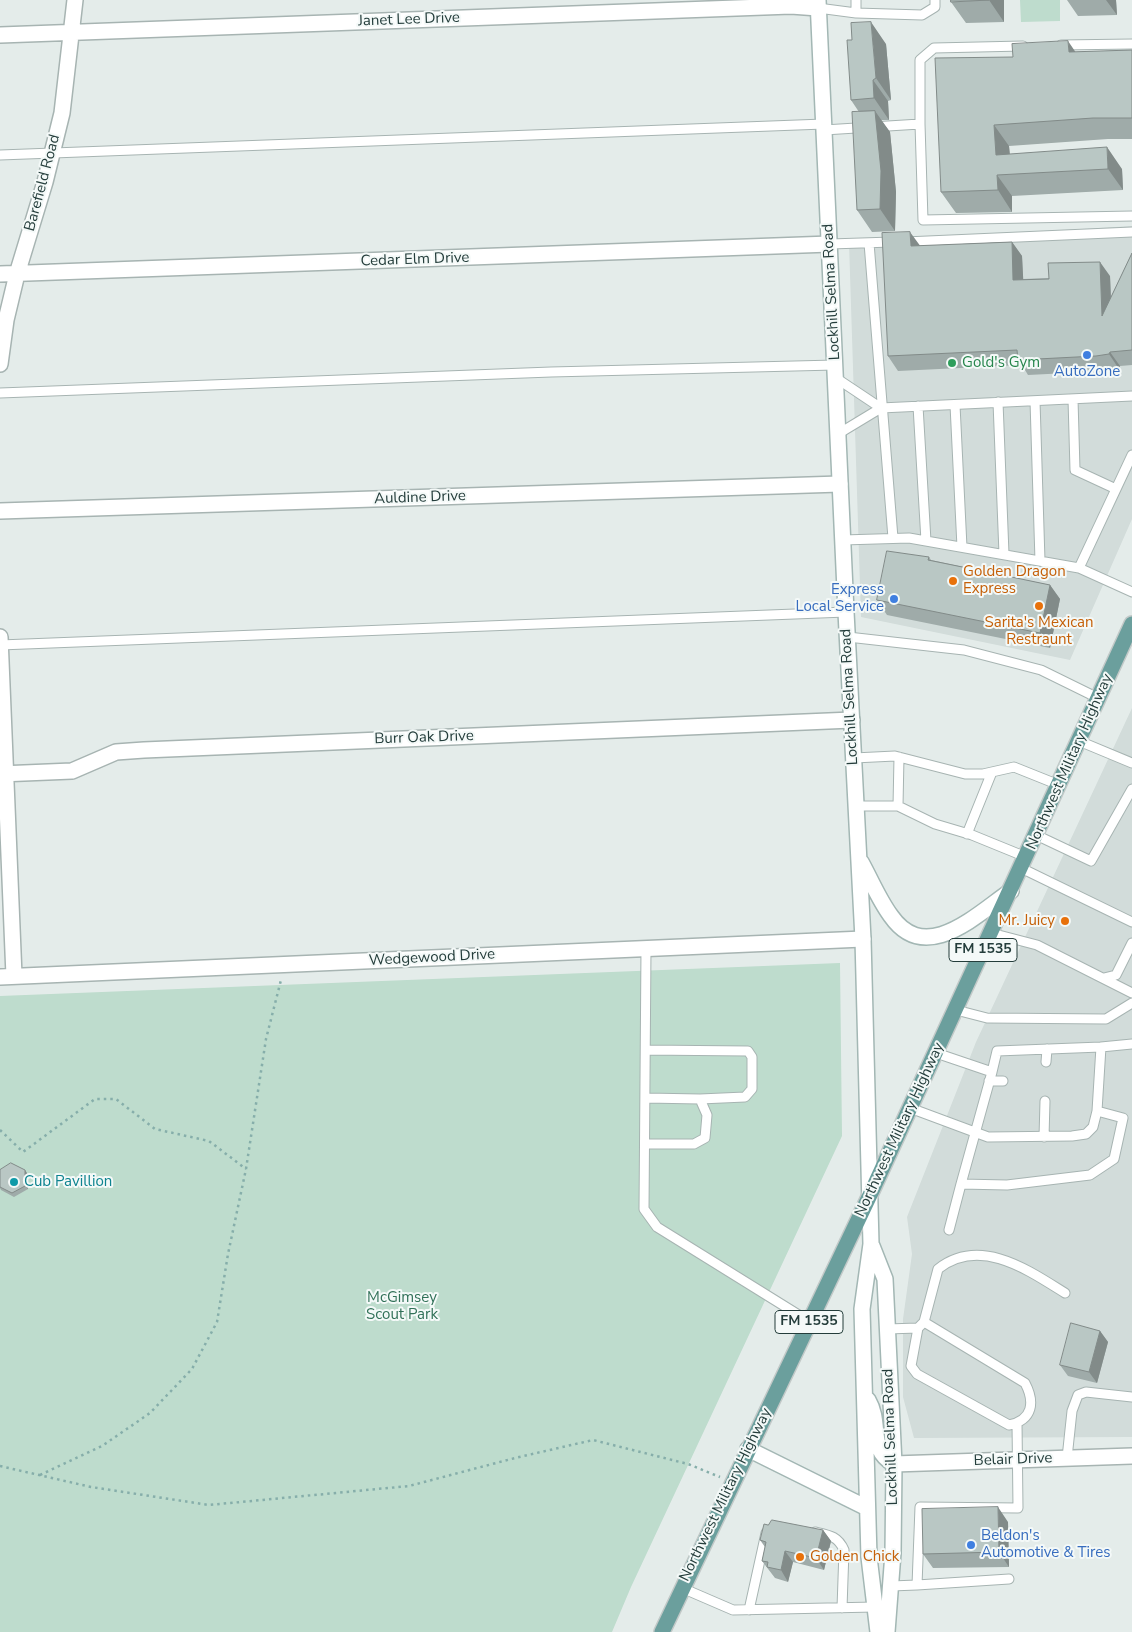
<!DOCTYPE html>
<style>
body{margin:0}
canvas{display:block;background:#e4ecea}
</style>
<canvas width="1132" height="1632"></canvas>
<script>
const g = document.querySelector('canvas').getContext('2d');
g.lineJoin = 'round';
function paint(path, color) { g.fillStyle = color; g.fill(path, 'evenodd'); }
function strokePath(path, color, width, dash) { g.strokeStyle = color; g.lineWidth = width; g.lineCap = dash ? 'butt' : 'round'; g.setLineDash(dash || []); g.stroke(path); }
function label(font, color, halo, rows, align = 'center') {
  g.font = font + ' "Nunito Sans",sans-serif'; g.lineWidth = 4; g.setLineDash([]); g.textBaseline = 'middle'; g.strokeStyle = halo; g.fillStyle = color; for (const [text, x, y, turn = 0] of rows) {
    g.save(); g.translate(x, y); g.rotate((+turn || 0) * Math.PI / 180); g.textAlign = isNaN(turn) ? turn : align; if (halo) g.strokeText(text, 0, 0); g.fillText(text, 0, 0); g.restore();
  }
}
paint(new Path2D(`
 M 1132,226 L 1132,519 L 1070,660 L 861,617 L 849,243 Z
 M 1132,708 L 1132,1437 L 914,1438 L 903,1397 L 903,1319 L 912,1254 L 907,1217 L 976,1042 Z`), '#d2dcda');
paint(new Path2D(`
 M 1020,0 L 1060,0 L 1060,21 L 1021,22 Z
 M 840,963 L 842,1136 L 631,1587 L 612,1632 L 0,1632 L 0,996 Z`), '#bedccd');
const lane = new Path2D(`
 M 856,0 L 856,13
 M 818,8 L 856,13 L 922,15 L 935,7 L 935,0
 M 1061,45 L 1132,44
 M 920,124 L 923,220 L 1132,216
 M 824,130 L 920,124 L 920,60 L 934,48 L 1023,46
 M 0,155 L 824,124
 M 905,242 L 1132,232
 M 869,243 L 893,538
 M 830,244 L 892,242
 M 836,378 L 881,408
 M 0,393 L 551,372 L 835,365
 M 1073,399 L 1075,470 L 1116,489
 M 1035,401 L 1040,561
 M 998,402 L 1004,554
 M 955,405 L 962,547
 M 918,406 L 926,541
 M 838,434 L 881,408 L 1132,396
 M 843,540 L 909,538 L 1079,568 L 1132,455
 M 1079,568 L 1132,592
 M 848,637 L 964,650 L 1041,670 L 1098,698
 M 0,645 L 846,612
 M 1079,741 L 1132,763
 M 854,758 L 895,756 L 965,774 L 983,774 L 1014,767 L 1059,785
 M 856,806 L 898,806 L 935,824 L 972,835 L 1026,857
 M 898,806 L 899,757
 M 967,834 L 992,772
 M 1036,835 L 1091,861 L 1132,789
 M 1021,868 L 1132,922
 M 991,933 L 1037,945 L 1132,993
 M 646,949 L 644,1209 L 657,1227 L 810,1322
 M 1104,978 L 1116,975 L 1132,943
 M 956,1010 L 987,1018 L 1106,1019 L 1132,1003
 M 1101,1047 L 1132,1044
 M 646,1050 L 748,1051 L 752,1057 L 752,1089 L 745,1097 L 700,1099
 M 936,1053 L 992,1072 L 961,1184 L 1007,1185 L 1090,1175 L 1114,1159 L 1123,1118 L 1097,1111 L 1101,1047 L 997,1051 L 992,1072
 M 1046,1062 L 1047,1049
 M 989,1081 L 1003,1081
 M 910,1108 L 988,1137 L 1072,1136 L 1086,1134 L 1093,1127 L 1097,1111
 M 1044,1137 L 1045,1101
 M 645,1144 L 694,1144 L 705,1138 L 707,1115 L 700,1099 L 646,1098
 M 949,1230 L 961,1184
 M 918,1328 L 911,1366 L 917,1374 L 1009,1425 C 1033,1420 1035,1402 1025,1383 L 924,1322
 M 887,1329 L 918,1328 L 924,1322 L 938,1269 C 980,1236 1028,1270 1065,1293
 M 1067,1458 L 1072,1411 L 1078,1395 L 1086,1392 L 1132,1397
 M 815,1532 C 829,1535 838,1536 844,1550 L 842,1608
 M 917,1585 L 1009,1579
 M 891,1586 L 917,1585 L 920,1507 L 1018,1508 L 1017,1423
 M 682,1588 L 733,1610 L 875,1607
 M 749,1610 L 766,1533`);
const street = new Path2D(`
 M 0,35 L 791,6 L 818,8
 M 0,274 L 830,244
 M 0,364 L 6,320 L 17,274 L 45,182 L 62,113 L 75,0
 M 0,511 L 840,484
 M 0,637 L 14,976
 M 0,774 L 72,771 L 116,752 L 144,750 L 852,720
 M 0,977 L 863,939
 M 894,1464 L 1132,1456`);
const secondary = new Path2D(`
 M 818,0 L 846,612 L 863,939 L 871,1244 L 862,1309 L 869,1557 L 878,1632
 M 861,862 C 871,880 879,900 891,916 C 926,966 977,914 1011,891
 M 872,1246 L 885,1279 L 894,1464 L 893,1553 L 887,1632
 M 868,1400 C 882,1424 867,1449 894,1464
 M 748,1449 L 867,1508`);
const primary = new Path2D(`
 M 662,1632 L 870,1195 L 1132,624`);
strokePath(lane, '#a7b4b2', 11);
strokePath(street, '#a7b4b2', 18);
strokePath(secondary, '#a3b7b4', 18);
strokePath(primary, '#c2c9c8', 18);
strokePath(new Path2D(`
 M 0,1130 L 23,1152 L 95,1099 L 116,1099 L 155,1129 L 209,1141 L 246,1169
 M 0,1466 L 91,1487 L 209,1505 L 409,1486 L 515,1458 L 593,1440 L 688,1464 L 720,1477
 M 40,1475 L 102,1446 L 150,1413 L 192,1369 L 217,1322 L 228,1254 L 246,1169 L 266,1039 L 281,980`), '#86aeaa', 2.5, [2.5, 4]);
strokePath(lane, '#fff', 9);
strokePath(street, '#fff', 15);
strokePath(secondary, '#fff', 15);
strokePath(primary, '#6b9f9d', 15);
paint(new Path2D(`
 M 951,0 L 1004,0 L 1004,22 L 966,23 L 951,2 Z
 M 1067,0 L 1116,0 L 1117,15 L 1078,16 Z
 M 886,44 L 891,100 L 888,101 L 889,120 L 881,120 L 890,132 L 896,192 L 895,231 L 872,232 L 857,210 L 859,112 L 851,100 Z
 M 1132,50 L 1132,139 L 1108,139 L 1009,146 L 1010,154 L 1122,169 L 1123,190 L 1012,196 L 1012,212 L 956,213 L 941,192 L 1013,57 L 1076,52 Z
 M 1012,242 L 1022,256 L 1023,279 L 1110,276 L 1111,297 L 1132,253 L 1132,365 L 1120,366 L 1119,369 L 1107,371 L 1028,375 L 1022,365 L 898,371 L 888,356 L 920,246 Z
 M 929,557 L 931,560 L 982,571 L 998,571 L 1001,575 L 1050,585 L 1060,599 L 1050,648 L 887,615 L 877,600 Z
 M 0,1170 L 27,1173 L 28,1189 L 14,1197 L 1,1190 L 0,1188 Z
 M 1100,1331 L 1108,1342 L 1097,1383 L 1068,1376 L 1060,1365 Z
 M 1008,1522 L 1009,1567 L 933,1568 L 923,1554 Z
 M 768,1525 L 823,1530 L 831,1541 L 824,1570 L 793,1562 L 788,1582 L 775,1578 L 762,1561 L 765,1547 L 760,1540 Z`), '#9faba9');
paint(new Path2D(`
 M 989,0 L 1004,0 L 1004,22 Z
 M 1106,0 L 1116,0 L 1117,15 Z
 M 871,22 L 886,44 L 891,100 L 876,78 Z
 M 1068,41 L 1083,63 L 1069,52 Z
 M 873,80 L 888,101 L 889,120 L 874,98 Z
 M 875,111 L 890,132 L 896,192 L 895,231 L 880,209 Z
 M 994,125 L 1009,146 L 1011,174 L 996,155 Z
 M 1107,147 L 1122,169 L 1123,190 L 1108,169 Z
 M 997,175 L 1012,196 L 1012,212 L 998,190 Z
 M 910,232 L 921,247 L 911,246 Z
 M 1012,242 L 1022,256 L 1024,294 L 1013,280 Z
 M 1100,262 L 1110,276 L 1112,331 L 1102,316 Z
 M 1110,352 L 1120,366 L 1119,369 L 1109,354 Z
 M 1050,585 L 1060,599 L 1050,648 L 1040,633 Z
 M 25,1170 L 27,1173 L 28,1189 L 25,1186 Z
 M 1100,1331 L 1108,1342 L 1097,1383 L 1089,1372 Z
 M 998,1507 L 1008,1522 L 1009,1567 L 999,1552 Z
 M 823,1530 L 831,1541 L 824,1570 L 816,1558 Z
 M 785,1551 L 793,1562 L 788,1582 L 781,1570 Z`), '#828b89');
const building = new Path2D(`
 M 951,0 L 989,0 L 951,2 Z
 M 871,22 L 876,78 L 873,80 L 874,98 L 851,100 L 847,40 L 852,40 L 851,23 Z
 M 1068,41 L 1069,52 L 1132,50 L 1132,118 L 1093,118 L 994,125 L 996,155 L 1107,147 L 1108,169 L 997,175 L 998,190 L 941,192 L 935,58 L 1013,57 L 1012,44 Z
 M 875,111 L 881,171 L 880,209 L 857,210 L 852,112 Z
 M 910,232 L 911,246 L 1012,242 L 1013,280 L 1049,279 L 1048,263 L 1100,262 L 1102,316 L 1132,253 L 1132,350 L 1110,352 L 1109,354 L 1096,356 L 1018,360 L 1017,350 L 888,356 L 882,233 Z
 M 887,551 L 929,557 L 928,560 L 982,571 L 984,568 L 998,571 L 997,574 L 1050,585 L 1040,633 L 877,600 Z
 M 11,1163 L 25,1170 L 25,1186 L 12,1193 L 0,1187 L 0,1170 Z
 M 1071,1323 L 1100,1331 L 1089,1372 L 1060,1365 Z
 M 998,1507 L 999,1552 L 923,1554 L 922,1509 Z
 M 772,1520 L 823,1530 L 816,1558 L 785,1551 L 781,1570 L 767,1567 L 768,1562 L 762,1561 L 766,1542 L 760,1540 L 764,1524 L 768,1525 Z`);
paint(building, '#b9c7c4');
strokePath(building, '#828b89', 1);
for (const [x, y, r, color] of [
 [1087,355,5,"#3f7fe0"],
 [952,363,5,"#2e9e5b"],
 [953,581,5,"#e8710a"],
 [894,599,5,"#3f7fe0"],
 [1039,606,5,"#e8710a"],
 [1065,921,5,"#e8710a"],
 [14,1182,5,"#0f9aa8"],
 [971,1545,5,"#3f7fe0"],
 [800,1557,5,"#e8710a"]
]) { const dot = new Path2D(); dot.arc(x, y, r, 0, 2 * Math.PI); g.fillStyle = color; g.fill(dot); strokePath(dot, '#f4f9f8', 2); }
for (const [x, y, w] of [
 [983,950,68],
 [809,1322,68]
]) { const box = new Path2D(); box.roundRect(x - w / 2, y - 11.5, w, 23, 4); g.fillStyle = '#f4f9f8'; g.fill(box); strokePath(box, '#243d3b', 1); }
label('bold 14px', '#243d3b', null, [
 ["FM 1535",983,950],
 ["FM 1535",809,1322]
]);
label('15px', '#243d3b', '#f4f9f8', [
 ["Janet Lee Drive",409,20,-2],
 ["Barefield Road",43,183,-75],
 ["Cedar Elm Drive",415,260,-2],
 ["Lockhill Selma Road",832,292,-93],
 ["Auldine Drive",420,498,-2],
 ["Lockhill Selma Road",850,697,-93],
 ["Burr Oak Drive",424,738,-2],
 ["Northwest Military Highway",1070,762,-66],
 ["Wedgewood Drive",432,958,-3],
 ["Northwest Military Highway",900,1130,-65],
 ["Lockhill Selma Road",891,1437,-92],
 ["Belair Drive",1013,1460,-2],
 ["Northwest Military Highway",726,1495,-64]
]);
label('15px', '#27864d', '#f4f9f8', [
 ["Gold's Gym",962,363]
], 'left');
label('15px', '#366cbe', '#f4f9f8', [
 ["AutoZone",1087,372],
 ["Express",884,590,"right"],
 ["Local Service",884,607,"right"],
 ["Beldon's",981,1536,"left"],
 ["Automotive & Tires",981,1553,"left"]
]);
label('15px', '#c56008', '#f4f9f8', [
 ["Golden Dragon",963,572],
 ["Express",963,589],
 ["Sarita's Mexican",1039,623,"center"],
 ["Restraunt",1039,640,"center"],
 ["Mr. Juicy",1055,921,"right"],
 ["Golden Chick",810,1557]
], 'left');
label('15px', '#0d838f', '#f4f9f8', [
 ["Cub Pavillion",24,1182]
], 'left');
label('15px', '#317158', '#f4f9f8', [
 ["McGimsey",402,1298],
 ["Scout Park",402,1315]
]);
</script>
